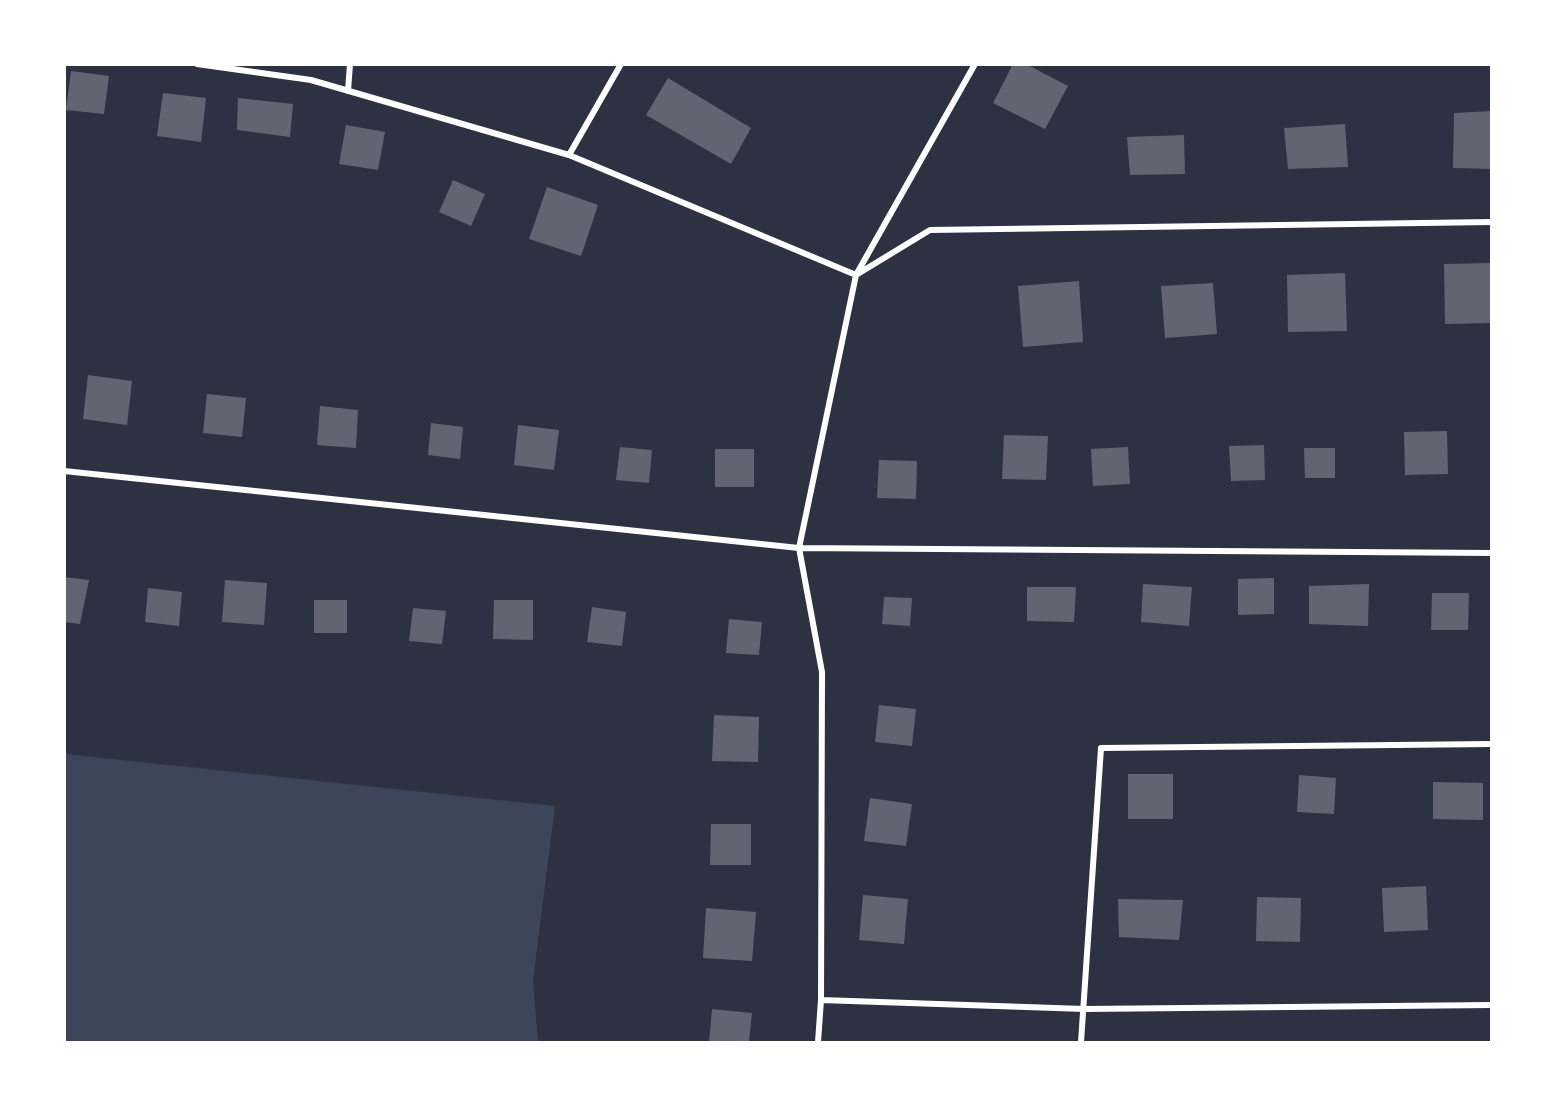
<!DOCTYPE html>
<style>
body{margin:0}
#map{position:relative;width:1556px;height:1107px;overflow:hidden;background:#2d3142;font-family:Overpass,sans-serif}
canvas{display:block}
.frame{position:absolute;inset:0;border:66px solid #fff;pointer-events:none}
</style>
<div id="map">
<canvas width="1556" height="1107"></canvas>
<div class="frame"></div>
</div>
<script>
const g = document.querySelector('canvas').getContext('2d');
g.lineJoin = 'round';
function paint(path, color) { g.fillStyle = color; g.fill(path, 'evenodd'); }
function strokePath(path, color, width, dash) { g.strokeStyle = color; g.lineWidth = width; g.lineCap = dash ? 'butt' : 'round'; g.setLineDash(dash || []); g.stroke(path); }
paint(new Path2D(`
 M 65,754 L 555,806 L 533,981 L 538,1042 L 65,1042 Z`), '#3c4559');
paint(new Path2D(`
 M 1013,64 L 1026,64 L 1068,86 L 1045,129 L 993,103 Z
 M 71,71 L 109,76 L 104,114 L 66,110 Z
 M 668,78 L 751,128 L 731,164 L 646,115 Z
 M 163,93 L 206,98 L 201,142 L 157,136 Z
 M 238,98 L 293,104 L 290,137 L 237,130 Z
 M 1492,111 L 1491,169 L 1453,168 L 1454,113 Z
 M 1345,124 L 1348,167 L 1288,169 L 1284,128 Z
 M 346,125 L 385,132 L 378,170 L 339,164 Z
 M 1184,135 L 1185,174 L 1130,175 L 1127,137 Z
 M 453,180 L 485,194 L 471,226 L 439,212 Z
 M 547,187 L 598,205 L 581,256 L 529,239 Z
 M 1492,263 L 1492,323 L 1445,324 L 1444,264 Z
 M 1345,273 L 1347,331 L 1288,332 L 1287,275 Z
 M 1079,281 L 1083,342 L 1023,347 L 1018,286 Z
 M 1213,283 L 1217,334 L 1165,338 L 1161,286 Z
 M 88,375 L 132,381 L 127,425 L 83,419 Z
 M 207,394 L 246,398 L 242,437 L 203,433 Z
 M 320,406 L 358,410 L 356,448 L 317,445 Z
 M 431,423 L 463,427 L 460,459 L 428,455 Z
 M 518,425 L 559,430 L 554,470 L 514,465 Z
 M 1447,431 L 1448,474 L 1405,475 L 1404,432 Z
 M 1004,435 L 1048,436 L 1046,480 L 1002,479 Z
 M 1264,445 L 1265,480 L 1231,481 L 1229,446 Z
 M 620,447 L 652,450 L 649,483 L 616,480 Z
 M 1128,447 L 1130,484 L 1093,486 L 1091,449 Z
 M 1304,448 L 1335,448 L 1335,478 L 1305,478 Z
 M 715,449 L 754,449 L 754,487 L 715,487 Z
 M 879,460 L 917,461 L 916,499 L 877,498 Z
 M 64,577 L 89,580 L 80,624 L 64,622 Z
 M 1274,578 L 1274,614 L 1238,615 L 1238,579 Z
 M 225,580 L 267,583 L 264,625 L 222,622 Z
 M 1143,584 L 1192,587 L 1189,626 L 1141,622 Z
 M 1369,584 L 1368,626 L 1309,624 L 1309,586 Z
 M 1027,587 L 1076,587 L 1074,622 L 1027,621 Z
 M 148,588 L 182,592 L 179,626 L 145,622 Z
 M 1432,593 L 1469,593 L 1468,630 L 1431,630 Z
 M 884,597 L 912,598 L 910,626 L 882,624 Z
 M 314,600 L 347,600 L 347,633 L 314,633 Z
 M 494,600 L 533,600 L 533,640 L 493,639 Z
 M 592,607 L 626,612 L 622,646 L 587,642 Z
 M 413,608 L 446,611 L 442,644 L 409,641 Z
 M 729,619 L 762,622 L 759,655 L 726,653 Z
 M 879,705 L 916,709 L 912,746 L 875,742 Z
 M 714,715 L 759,717 L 758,762 L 712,761 Z
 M 1128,774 L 1173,774 L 1173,819 L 1128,819 Z
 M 1299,775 L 1336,778 L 1334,814 L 1297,812 Z
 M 1433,782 L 1483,783 L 1483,820 L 1433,819 Z
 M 870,798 L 912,804 L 906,846 L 864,841 Z
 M 711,824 L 751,824 L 751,865 L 710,865 Z
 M 1426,886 L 1428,930 L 1384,932 L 1382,888 Z
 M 863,895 L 908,899 L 904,944 L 859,940 Z
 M 1257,897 L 1301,898 L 1300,942 L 1256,941 Z
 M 1118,899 L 1183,900 L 1179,940 L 1119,937 Z
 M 706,908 L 756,912 L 752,961 L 703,958 Z
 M 712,1009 L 752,1013 L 749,1042 L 709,1042 Z`), '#626471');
strokePath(new Path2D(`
 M 197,64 L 311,80 L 569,155 L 856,275 L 930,230 L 1492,222
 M 348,91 L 350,64
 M 569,155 L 621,64
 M 64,471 L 799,548 L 1492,553
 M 821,1000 L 1084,1009 L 1492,1005
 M 818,1042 L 821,1000 L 822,672 L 799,548 L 856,275 L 975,64
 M 1081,1042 L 1101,748 L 1492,744`), '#fff', 6);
</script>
